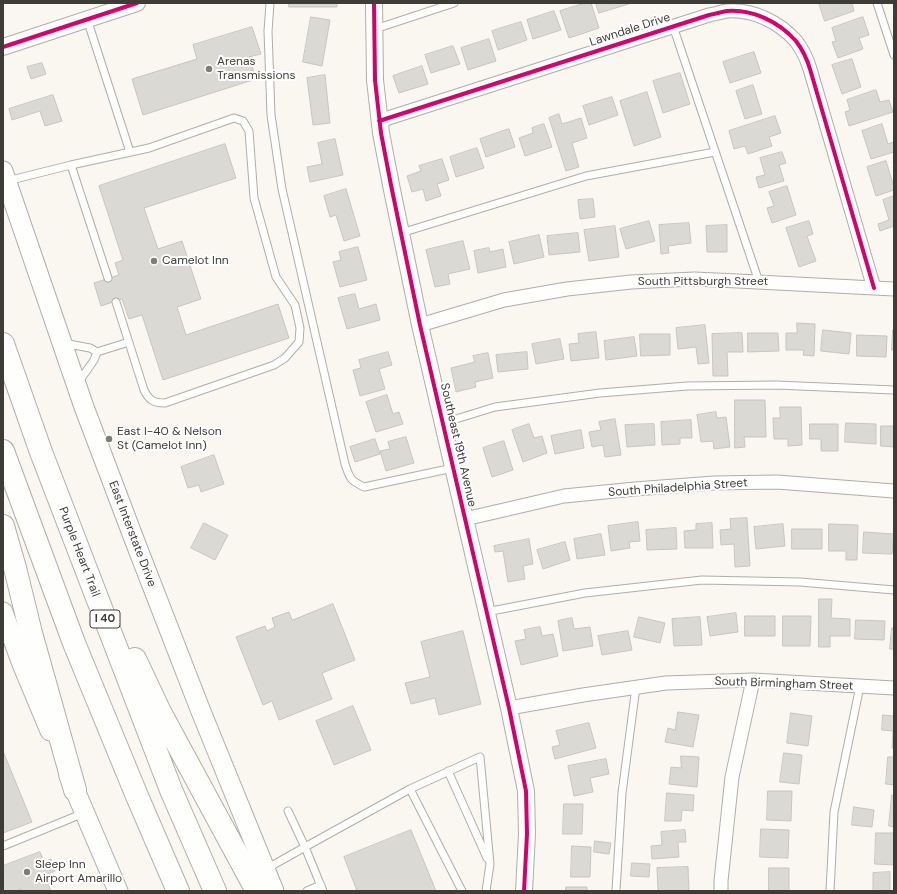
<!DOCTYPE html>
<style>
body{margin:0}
#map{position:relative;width:897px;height:894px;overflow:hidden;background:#f9f7f0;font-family:"DM Sans",sans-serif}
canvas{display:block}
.frame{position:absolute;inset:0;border:4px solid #3e3c37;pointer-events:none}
</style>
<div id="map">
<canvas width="897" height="894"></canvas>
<div class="frame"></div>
</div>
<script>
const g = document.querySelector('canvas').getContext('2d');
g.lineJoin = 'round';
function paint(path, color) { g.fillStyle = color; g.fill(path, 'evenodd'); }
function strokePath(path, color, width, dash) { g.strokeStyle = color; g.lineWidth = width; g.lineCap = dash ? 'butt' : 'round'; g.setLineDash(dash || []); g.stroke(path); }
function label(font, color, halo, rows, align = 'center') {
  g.font = font + ' "DM Sans",sans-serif'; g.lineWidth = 4; g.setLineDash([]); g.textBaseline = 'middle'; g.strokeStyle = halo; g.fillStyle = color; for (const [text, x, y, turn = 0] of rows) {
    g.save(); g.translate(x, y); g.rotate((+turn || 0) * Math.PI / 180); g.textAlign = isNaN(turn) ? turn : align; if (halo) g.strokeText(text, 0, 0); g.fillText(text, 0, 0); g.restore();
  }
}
const building = new Path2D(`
 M 289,3 L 337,3 L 337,7 L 289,7 Z
 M 585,3 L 591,3 L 599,28 L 569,38 L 560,11 Z
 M 596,3 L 628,3 L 629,4 L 599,13 Z
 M 819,3 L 852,3 L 854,11 L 825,21 Z
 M 554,11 L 561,30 L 533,39 L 527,20 Z
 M 311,17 L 330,20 L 322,66 L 303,62 Z
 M 863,17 L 869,35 L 859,38 L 863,49 L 838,58 L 832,42 L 836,41 L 832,28 Z
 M 521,22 L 527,40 L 498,50 L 492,31 Z
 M 252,27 L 261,54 L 249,57 L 256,79 L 143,115 L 132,79 L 197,59 L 193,45 Z
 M 489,39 L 496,61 L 468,70 L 461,48 Z
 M 453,46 L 460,64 L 431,73 L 425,55 Z
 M 754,52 L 761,73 L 730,83 L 723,62 Z
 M 852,59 L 861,87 L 842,94 L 832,65 Z
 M 42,63 L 46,74 L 31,79 L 27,67 Z
 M 422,66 L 428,84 L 399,93 L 393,76 Z
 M 680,73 L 690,104 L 663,113 L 653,81 Z
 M 325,75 L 330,123 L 313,125 L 307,78 Z
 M 753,85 L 762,114 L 745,119 L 736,91 Z
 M 876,90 L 880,102 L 889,100 L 893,112 L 849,126 L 845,112 L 850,110 L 847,100 Z
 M 647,92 L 661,137 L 634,146 L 620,101 Z
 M 53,95 L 62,121 L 45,126 L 40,111 L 12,120 L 9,109 Z
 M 612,97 L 618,115 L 589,125 L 583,106 Z
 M 559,114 L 562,124 L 581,118 L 587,138 L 572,143 L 579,167 L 566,171 L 549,118 Z
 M 775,116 L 781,133 L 769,137 L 772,146 L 748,154 L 745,146 L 734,149 L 729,131 Z
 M 544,124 L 552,147 L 525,156 L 519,138 L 533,133 L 532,128 Z
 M 882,124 L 888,144 L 894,142 L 894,152 L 871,159 L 862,131 Z
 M 509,129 L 515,147 L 486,157 L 480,139 Z
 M 335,139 L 343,175 L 310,182 L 307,167 L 322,164 L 318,143 Z
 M 225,144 L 236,178 L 144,208 L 158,249 L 182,241 L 201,299 L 177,307 L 186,335 L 278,304 L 289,338 L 163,380 L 142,315 L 129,319 L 122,299 L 101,306 L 94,283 L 119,275 L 115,263 L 123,260 L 99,186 Z
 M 477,148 L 484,168 L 456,177 L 450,157 Z
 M 782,152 L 786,163 L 779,165 L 784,181 L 759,188 L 756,177 L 765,175 L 760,158 Z
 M 442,159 L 449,180 L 437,184 L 441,196 L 426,201 L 423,189 L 412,192 L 407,176 L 421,171 L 419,166 Z
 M 886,161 L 894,187 L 894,190 L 876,196 L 867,167 Z
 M 787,186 L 796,215 L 772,223 L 767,208 L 774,206 L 769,192 Z
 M 346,189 L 360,236 L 344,241 L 336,215 L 330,217 L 324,196 Z
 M 894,196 L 894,226 L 880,231 L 878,224 L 889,220 L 883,200 Z
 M 593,199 L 595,217 L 580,219 L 578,200 Z
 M 649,221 L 655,241 L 626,249 L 620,229 Z
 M 809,221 L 813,234 L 807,236 L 816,261 L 799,267 L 786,228 Z
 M 689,223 L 691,243 L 668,246 L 669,253 L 661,254 L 659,225 Z
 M 727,225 L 727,252 L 707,252 L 706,226 Z
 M 615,226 L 619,257 L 589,261 L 584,230 Z
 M 578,233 L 580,252 L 549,255 L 547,236 Z
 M 539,235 L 544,257 L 514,264 L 509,242 Z
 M 463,241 L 470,269 L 448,274 L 450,284 L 435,287 L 426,250 Z
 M 358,247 L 367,280 L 340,287 L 333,262 L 341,260 L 339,252 Z
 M 489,248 L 490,252 L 503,249 L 506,267 L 478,273 L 474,251 Z
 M 355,294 L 359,309 L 376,304 L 380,320 L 347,329 L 338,298 Z
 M 797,323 L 815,324 L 814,356 L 803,355 L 804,350 L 786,350 L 786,333 L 797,333 Z
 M 705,325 L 709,363 L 698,364 L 696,347 L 678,349 L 676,328 Z
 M 823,330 L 851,333 L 849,354 L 821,351 Z
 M 893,330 L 894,330 L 894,350 L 892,350 Z
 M 596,332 L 599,358 L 571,361 L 569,344 L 579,343 L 578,334 Z
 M 742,333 L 743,352 L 727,352 L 728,376 L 713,376 L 712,334 Z
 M 748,333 L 778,333 L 779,351 L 748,352 Z
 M 640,334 L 670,334 L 670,355 L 641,356 Z
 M 857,335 L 887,336 L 886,357 L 857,356 Z
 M 634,337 L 637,356 L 606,360 L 604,341 Z
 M 560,339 L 564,359 L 536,364 L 532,344 Z
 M 388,352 L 392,365 L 379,369 L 385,389 L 360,396 L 353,370 L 361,368 L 359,360 Z
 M 527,352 L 528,369 L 498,372 L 496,355 Z
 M 488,353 L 493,378 L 475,382 L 476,387 L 456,392 L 451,368 L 475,362 L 473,356 Z
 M 387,395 L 393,414 L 399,412 L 403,424 L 376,432 L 366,402 Z
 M 735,400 L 765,400 L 766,437 L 744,437 L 745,447 L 735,448 Z
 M 780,407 L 801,407 L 802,445 L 788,446 L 788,439 L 774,439 L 773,418 L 780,418 Z
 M 716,412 L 717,418 L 726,417 L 730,447 L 714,449 L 713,441 L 701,442 L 697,415 Z
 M 615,419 L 621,455 L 605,457 L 603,445 L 592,447 L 589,432 L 601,430 L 599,422 Z
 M 691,420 L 692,438 L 680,438 L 680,444 L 662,445 L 661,422 Z
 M 846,423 L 876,424 L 876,444 L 845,442 Z
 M 529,424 L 534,438 L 542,436 L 547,453 L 523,462 L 512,430 Z
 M 654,424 L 655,445 L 627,447 L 625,425 Z
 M 810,424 L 838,424 L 838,451 L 821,451 L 821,439 L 810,439 Z
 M 881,426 L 894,426 L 894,447 L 881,446 Z
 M 581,430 L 584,448 L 555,454 L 551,436 Z
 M 406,437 L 414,463 L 386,471 L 380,451 L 390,449 L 388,442 Z
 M 375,439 L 380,454 L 355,462 L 350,447 Z
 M 504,441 L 513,470 L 492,477 L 483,448 Z
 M 214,455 L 224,484 L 201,492 L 199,485 L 188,488 L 181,467 Z
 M 747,518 L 750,566 L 735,567 L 734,544 L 721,545 L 720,530 L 731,529 L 730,519 Z
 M 638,522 L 640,541 L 629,542 L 630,548 L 611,551 L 608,526 Z
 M 204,523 L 228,535 L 215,560 L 191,548 Z
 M 712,523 L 713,548 L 685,548 L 684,531 L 696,530 L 696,524 Z
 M 783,524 L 785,546 L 756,549 L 754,527 Z
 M 829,524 L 858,525 L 857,560 L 846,560 L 846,551 L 829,551 Z
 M 676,528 L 677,549 L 647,550 L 646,530 Z
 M 792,529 L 822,529 L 822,549 L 792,549 Z
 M 864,532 L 894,534 L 892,554 L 863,553 Z
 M 601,534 L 605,555 L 577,559 L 574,539 Z
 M 529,539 L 533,564 L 523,566 L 525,579 L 508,582 L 503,551 L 495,552 L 494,546 Z
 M 565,542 L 570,560 L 543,569 L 537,550 Z
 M 819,599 L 832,599 L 831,618 L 850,619 L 850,636 L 830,636 L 830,647 L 819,647 Z
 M 333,604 L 355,660 L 322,673 L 332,699 L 279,720 L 272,701 L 263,705 L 236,637 L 265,626 L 267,631 L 275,627 L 272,618 L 289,612 L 292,620 Z
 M 736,613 L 738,632 L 710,636 L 707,617 Z
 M 745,616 L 775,616 L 775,636 L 745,636 Z
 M 783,616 L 811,616 L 810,646 L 783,646 Z
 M 639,617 L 665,623 L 660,643 L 634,637 Z
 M 700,617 L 702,645 L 674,646 L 672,619 Z
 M 572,618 L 574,629 L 590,627 L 593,646 L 563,651 L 558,621 Z
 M 856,620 L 885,621 L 884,640 L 855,639 Z
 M 540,627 L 542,636 L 553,634 L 558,656 L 521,665 L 515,641 L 526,639 L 524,630 Z
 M 892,628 L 894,628 L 894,649 L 890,649 Z
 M 463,631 L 481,704 L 439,715 L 435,698 L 411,704 L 405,683 L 430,677 L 421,642 Z
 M 628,631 L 632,650 L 602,655 L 598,636 Z
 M 353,706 L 371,750 L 334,765 L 316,721 Z
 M 678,712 L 699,715 L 693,747 L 665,742 L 668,728 L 675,730 Z
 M 791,713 L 812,716 L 808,746 L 787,743 Z
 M 883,715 L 894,716 L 894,749 L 892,748 L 893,731 L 882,730 Z
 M 589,723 L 596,748 L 555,759 L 552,747 L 560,745 L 556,731 Z
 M 3,751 L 32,822 L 3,833 Z
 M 784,753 L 802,755 L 799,784 L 780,782 Z
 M 681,756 L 699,757 L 697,787 L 669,784 L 671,767 L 681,768 Z
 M 888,757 L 894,757 L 894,785 L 886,784 Z
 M 606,759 L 609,774 L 590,778 L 593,792 L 574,796 L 568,766 Z
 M 768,791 L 792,791 L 791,821 L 767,820 Z
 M 667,793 L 694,795 L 693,811 L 682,810 L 681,821 L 665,821 Z
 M 892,795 L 894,796 L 894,827 L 889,826 Z
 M 564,804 L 583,804 L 582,834 L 563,834 Z
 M 854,807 L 874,810 L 872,827 L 852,825 Z
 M 761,829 L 789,830 L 788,858 L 760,857 Z
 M 411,830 L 436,891 L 357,891 L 344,857 Z
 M 685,830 L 686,842 L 678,842 L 679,857 L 652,859 L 651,846 L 662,845 L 661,832 Z
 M 876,833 L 894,833 L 894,865 L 875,864 Z
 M 595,841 L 611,843 L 609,854 L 594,852 Z
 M 572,846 L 591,847 L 590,877 L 571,877 Z
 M 40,852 L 44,862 L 51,859 L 55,871 L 47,874 L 51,883 L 48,884 L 51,891 L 22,891 L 21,889 L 16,891 L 3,891 L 3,866 Z
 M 632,863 L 650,864 L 649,877 L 631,876 Z
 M 688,867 L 689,891 L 658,891 L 657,868 Z
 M 769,868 L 789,868 L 789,891 L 769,891 Z
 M 890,872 L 890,891 L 873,891 L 873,873 Z
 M 566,887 L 587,887 L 587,891 L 566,891 Z`);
paint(building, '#dbd9d4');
strokePath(building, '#c7c5c0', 1);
const service = new Path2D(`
 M 270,3 L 268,31 L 271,115 L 282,189 L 345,464 C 350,479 350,480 364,487 L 453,468
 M 877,3 L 894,55
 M 87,19 L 130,152
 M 673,26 L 759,282
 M 375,29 L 454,3
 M 7,181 L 71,165
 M 401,233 L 586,176 L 715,152
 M 108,278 L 71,165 L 149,148 L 234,118 L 243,121 L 249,131 L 254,198 L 276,277 L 295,305 L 300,328 L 299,342 L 285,358 L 274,365 L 165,403 C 153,403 149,400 144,390 L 116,302
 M 63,343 L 90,348 L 97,352 L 94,360 L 78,383
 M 97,352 L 129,342
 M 443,423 L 495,407 L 600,393 L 687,386 L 776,385 L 894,390
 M 486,612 L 585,593 L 702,580 L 800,582 L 894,590
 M 448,771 L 487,858
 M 410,789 L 462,891
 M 3,846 L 84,813
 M 266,869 L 305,847 L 288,811
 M 307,891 L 321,885
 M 323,891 L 305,847 L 410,789 L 480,757 L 490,864 L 486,891
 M 616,891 L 622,793 L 636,687
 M 830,891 L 834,812 L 860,686`);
const minor = new Path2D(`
 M 379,121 L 709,15 C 715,14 721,12 727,11 C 753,9 779,22 796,41 C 802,49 807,59 810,69 L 874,288
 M 420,325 L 504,300 L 567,289 L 631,282 L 694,279 L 738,281 L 894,289
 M 465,519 L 564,496 L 635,489 L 714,483 L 777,482 L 894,491
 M 509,708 L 583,695 L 666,683 L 753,680 L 894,688
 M 721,891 L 721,881 L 732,777 L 753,680`);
const tertiary = new Path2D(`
 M 374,3 L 375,80 L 381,133 L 391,185 L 420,325 L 509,708 L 526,791 L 527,834 L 524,891
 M 3,47 L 137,3`);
const secondary = new Path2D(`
 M 3,171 L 84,407 L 134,539 L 200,709 L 274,891
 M 3,612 L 22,664 L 50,731
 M 69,776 L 118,891`);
const motorway = new Path2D(`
 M 3,344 L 41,452 L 171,790 L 215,891
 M 3,451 L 74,643 L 137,796 L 178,891
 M 3,526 L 15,568 L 31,633 L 75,790
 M 135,659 L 160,712 L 257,891`);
strokePath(service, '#afaea8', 9);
strokePath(minor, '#afaea8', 15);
strokePath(tertiary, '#afaea8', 18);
strokePath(secondary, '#afaea8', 21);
strokePath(motorway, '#afaea8', 24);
strokePath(service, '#fefefd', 7);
strokePath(minor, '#fefefd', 13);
strokePath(tertiary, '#fefefd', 16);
strokePath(secondary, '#fefefd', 19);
strokePath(motorway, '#fefefd', 22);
strokePath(new Path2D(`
 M 374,3 L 375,80 L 381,133 L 391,185 L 420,325 L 509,708 L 526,791 L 527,834 L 524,891
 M 3,47 L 137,3
 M 379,121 L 709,15 C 715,14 721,12 727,11 C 753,9 779,22 796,41 C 802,49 807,59 810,69 L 874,288`), '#d6006c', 4);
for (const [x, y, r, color] of [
 [209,69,4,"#7f7d78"],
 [154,261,4,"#7f7d78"],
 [109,439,4,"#7f7d78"],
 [27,872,4,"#7f7d78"]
]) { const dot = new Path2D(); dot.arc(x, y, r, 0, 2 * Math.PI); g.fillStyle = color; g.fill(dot); strokePath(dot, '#fff', 1.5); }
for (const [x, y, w] of [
 [105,619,30]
]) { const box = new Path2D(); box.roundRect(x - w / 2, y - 9, w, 18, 3); g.fillStyle = '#fff'; g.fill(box); strokePath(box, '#3e3c37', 1); }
label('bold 11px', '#3e3c37', null, [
 ["I 40",105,619]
]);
label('12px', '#3e3c37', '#fff', [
 ["Lawndale Drive",630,30,-18],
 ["South Pittsburgh Street",703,282],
 ["Southeast 19th Avenue",458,445,77],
 ["South Philadelphia Street",678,488,-4],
 ["East Interstate Drive",132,534,69],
 ["Purple Heart Trail",79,552,69],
 ["South Birmingham Street",784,684,2]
]);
label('12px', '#3e3c37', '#fff', [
 ["Arenas",217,62],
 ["Transmissions",217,76],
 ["Camelot Inn",162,261],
 ["East I-40 & Nelson",117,432],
 ["St (Camelot Inn)",117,446],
 ["Sleep Inn",35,865],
 ["Airport Amarillo",35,879]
], 'left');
</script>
